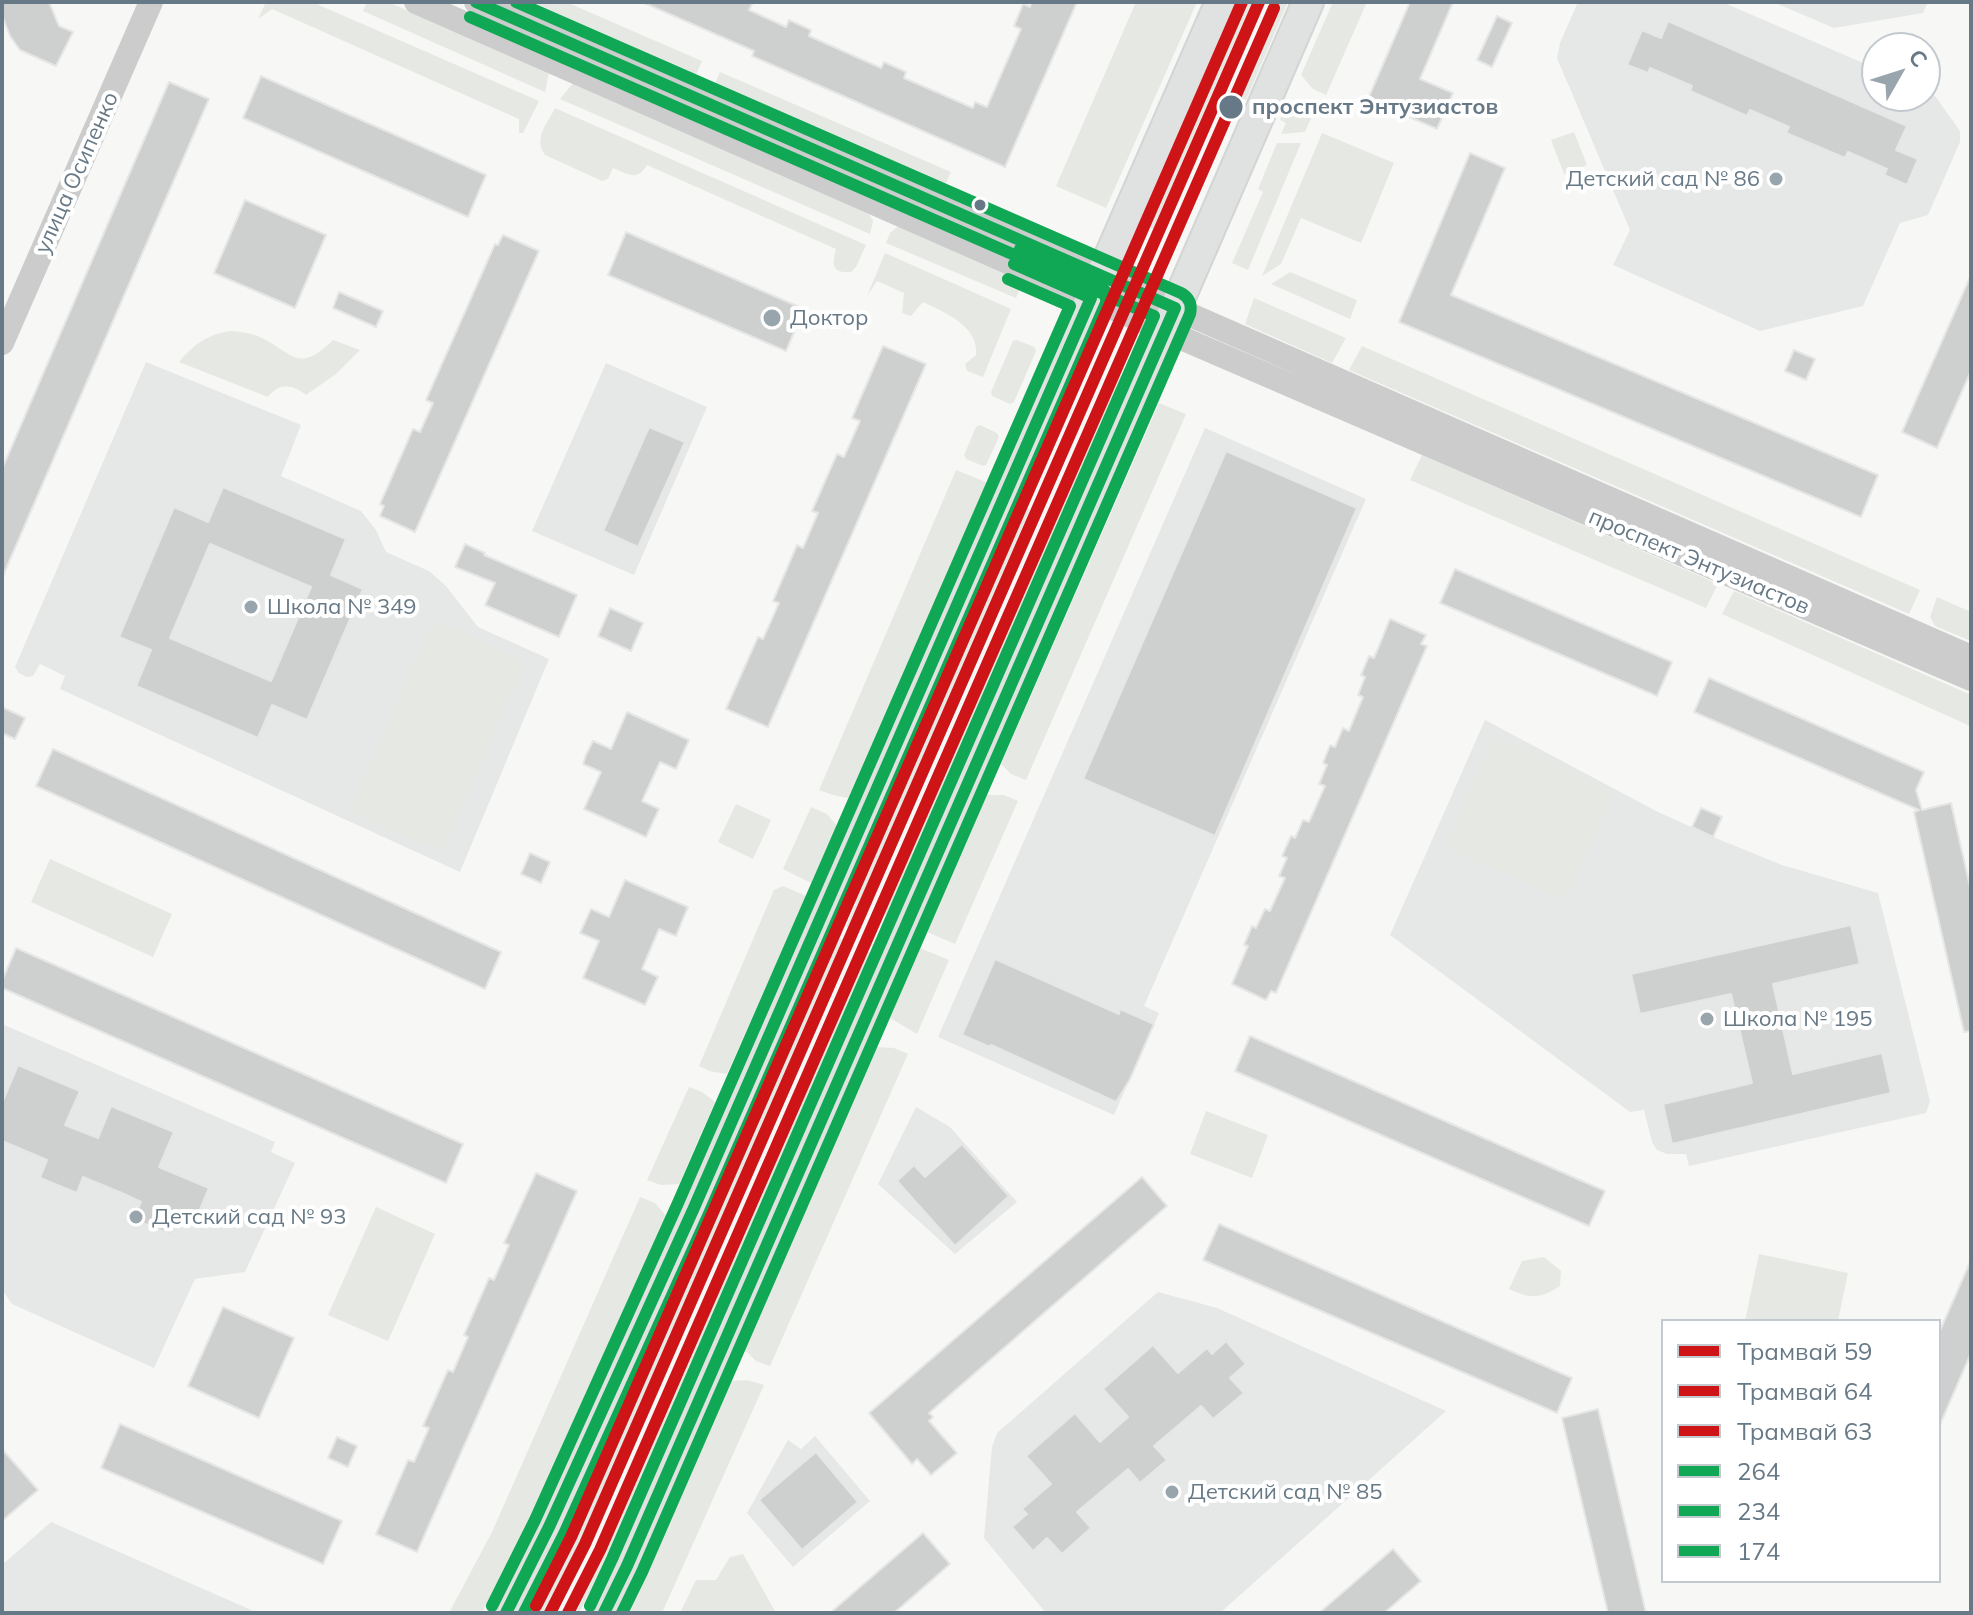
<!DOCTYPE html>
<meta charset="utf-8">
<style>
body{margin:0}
#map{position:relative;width:1973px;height:1615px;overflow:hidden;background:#f7f7f6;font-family:Mulish,sans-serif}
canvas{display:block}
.frame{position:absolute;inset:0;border:4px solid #677986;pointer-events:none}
.legend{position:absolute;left:1661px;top:1319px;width:280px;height:264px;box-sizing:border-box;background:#fff;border:2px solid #c2c9cf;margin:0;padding:10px 14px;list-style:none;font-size:24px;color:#677986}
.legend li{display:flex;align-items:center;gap:16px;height:40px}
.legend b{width:40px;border:2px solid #c2c9cf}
.north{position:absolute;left:1861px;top:32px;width:80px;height:80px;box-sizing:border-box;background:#fff;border:2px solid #c2c9cf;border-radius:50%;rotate:51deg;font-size:22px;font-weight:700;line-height:32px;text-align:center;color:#677986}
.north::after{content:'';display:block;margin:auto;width:28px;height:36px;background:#99a5ad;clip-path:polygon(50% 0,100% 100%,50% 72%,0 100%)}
</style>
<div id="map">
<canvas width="1973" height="1615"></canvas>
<div class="frame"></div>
<ul class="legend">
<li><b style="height:10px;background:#ce1417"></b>Трамвай 59</li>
<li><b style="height:10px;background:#ce1417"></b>Трамвай 64</li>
<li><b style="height:10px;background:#ce1417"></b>Трамвай 63</li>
<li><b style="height:10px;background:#10a855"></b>264</li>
<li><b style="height:10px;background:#10a855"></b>234</li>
<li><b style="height:10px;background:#10a855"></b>174</li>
</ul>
<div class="north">С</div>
</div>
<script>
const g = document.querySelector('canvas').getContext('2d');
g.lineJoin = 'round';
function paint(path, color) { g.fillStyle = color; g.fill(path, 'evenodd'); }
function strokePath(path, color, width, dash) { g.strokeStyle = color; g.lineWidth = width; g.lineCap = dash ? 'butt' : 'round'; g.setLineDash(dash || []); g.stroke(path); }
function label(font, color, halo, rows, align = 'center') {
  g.font = font + ' Mulish,sans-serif'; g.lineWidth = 8; g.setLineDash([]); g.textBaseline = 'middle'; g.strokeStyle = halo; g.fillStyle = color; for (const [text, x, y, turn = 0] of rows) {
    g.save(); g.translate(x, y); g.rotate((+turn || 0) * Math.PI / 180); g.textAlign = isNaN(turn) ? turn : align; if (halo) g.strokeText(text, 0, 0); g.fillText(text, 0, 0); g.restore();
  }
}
paint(new Path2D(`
 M 1578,2 L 1722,2 L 1877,69 L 1877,96 L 1925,96 L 1925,90 L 1933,93 L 1960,131 L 1960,142 L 1928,215 L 1900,223 L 1863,306 L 1760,331 L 1613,265 L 1630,230 L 1557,58 L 1560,43 Z
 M 1773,2 L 1928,2 L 1923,13 L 1834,28 Z
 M 146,362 L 301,425 L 281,476 L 361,511 L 376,530 L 386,552 L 429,571 L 446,586 L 478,627 L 549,659 L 460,872 L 60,689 L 65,676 L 40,664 L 33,676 L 27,677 L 19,673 L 15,667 Z
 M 606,363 L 707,407 L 634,575 L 532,531 Z
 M 1205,428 L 1366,499 L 1144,1006 L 1159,1013 L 1114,1115 L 938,1037 Z
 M 1485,720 L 1656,811 L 1713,837 L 1782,865 L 1878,893 L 1930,1101 L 1926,1113 L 1689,1166 L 1686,1154 L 1667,1154 L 1657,1150 L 1652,1142 L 1644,1110 L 1630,1112 L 1390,935 Z
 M 2,1024 L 275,1142 L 271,1152 L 295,1163 L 245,1272 L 195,1279 L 154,1368 L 12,1304 L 2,1289 Z
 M 916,1107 L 950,1127 L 1017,1202 L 955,1254 L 878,1184 Z
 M 1158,1292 L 1217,1308 L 1446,1411 L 1220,1613 L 1046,1613 L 984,1538 L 992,1447 L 997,1433 Z
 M 815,1436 L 870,1501 L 793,1567 L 747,1513 L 788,1440 L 801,1449 Z
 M 51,1522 L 258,1613 L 2,1613 L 2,1565 Z`), '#e6e7e7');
paint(new Path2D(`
 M 266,2 L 312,2 L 539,101 L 523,133 L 519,133 L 519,119 L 272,9 L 258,19 Z
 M 367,2 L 388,2 L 549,72 L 545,92 L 363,11 Z
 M 504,2 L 566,2 L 702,61 L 695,77 L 688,82 Z
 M 1136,2 L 1197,2 L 1106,208 L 1056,186 Z
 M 1240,2 L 1252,2 L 1153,229 L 1144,225 Z
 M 1276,2 L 1288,2 L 1246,100 L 1235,96 Z
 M 1333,2 L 1367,2 L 1326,95 L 1313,89 L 1301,75 Z
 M 720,72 L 951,172 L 942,192 L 716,93 L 714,86 Z
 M 573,83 L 869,214 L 873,221 L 870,234 L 560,99 Z
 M 1285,107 L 1301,107 L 1314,112 L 1305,132 L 1281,134 L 1286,123 L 1280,120 Z
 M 555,108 L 866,245 L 856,267 L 851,272 C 831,274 832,263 836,249 L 647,165 C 637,182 628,174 613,168 L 608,179 L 602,181 L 545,155 C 533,138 547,124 555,108 Z
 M 1574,132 L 1587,165 L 1564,174 L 1551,140 Z
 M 1322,133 L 1394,163 L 1361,243 L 1301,218 L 1281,264 L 1262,276 Z
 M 1277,143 L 1301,143 L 1248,270 L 1232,263 L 1263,192 L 1258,189 Z
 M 897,227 L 901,227 L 1023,281 L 1016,298 L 886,243 L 890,233 Z
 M 885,253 L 1011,309 L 983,377 L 967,371 L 965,364 L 976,355 C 979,326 944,312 923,302 L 911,316 L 902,313 L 904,293 L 877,281 L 867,296 Z
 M 1290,272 L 1357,300 L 1350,319 L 1271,284 Z
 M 1254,298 L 1346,338 L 1332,363 L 1245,324 Z
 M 231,331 C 242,332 252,333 262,338 C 295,355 299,373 333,340 L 360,350 L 336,374 L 306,395 C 293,385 280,382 268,397 L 179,362 C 194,344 208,334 231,331 Z
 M 1017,340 L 1034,347 L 1036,351 L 1014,402 L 1010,404 L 992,396 L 991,392 L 1013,341 Z
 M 1362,346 L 1920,590 L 1909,614 L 1349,370 Z
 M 1114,373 L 1125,377 L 890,917 L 881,914 L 871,938 L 868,937 Z
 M 1159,403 L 1186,414 L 1026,780 L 1011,774 L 1001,764 Z
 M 980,425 L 997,433 L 999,437 L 986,465 L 983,466 L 966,459 L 964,455 L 976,427 Z
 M 1422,455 L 1718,584 L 1706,608 L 1410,480 Z
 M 956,470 L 988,483 L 848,798 L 833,795 L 819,790 Z
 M 1021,506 L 1030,510 L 848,928 L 846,927 L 856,903 L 850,900 Z
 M 1734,591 L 1969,694 L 1970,726 L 1722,614 Z
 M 1937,597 L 1971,612 L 1971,641 L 1935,626 L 1930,617 Z
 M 433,620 L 525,661 L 442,852 L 349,812 Z
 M 1494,735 L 1614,792 L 1565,900 L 1445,847 Z
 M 987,795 L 1004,795 L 1018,801 L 955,944 L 927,932 Z
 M 736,804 L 771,820 L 753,859 L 718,842 Z
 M 811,807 L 827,814 L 837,826 L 811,883 L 783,869 Z
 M 50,859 L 172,914 L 153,957 L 31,902 Z
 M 783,886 L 806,896 L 727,1074 L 709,1071 L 699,1066 L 774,890 Z
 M 832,936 L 842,940 L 580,1542 L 544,1613 L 531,1613 L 570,1537 Z
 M 920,948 L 949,960 L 917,1034 L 890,1018 Z
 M 863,950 L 874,954 L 609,1554 L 579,1613 L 569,1613 L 601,1551 Z
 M 877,1047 L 894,1048 L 908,1054 L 770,1366 L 756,1361 L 744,1349 Z
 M 689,1087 L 702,1092 L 715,1102 L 679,1184 L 661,1185 L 647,1180 Z
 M 1206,1111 L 1268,1135 L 1252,1178 L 1190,1154 Z
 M 640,1197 L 655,1203 L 667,1217 L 519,1544 L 482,1613 L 449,1613 L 492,1532 Z
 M 376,1207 L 435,1234 L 388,1341 L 328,1315 Z
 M 1759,1254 L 1848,1273 L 1838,1321 L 1745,1321 Z
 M 1544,1257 L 1561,1271 L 1560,1286 C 1540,1299 1531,1299 1509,1289 L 1522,1261 Z
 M 747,1380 L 764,1385 L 662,1613 L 624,1613 L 644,1573 L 730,1381 Z
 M 743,1554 L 776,1613 L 680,1613 L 696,1580 L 716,1580 L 730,1557 Z`), '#e6e9e3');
const building = new Path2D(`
 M 2,2 L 49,2 L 59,26 L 73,32 L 56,66 L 20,50 L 10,36 L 2,15 Z
 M 642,2 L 753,2 L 749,10 L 786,27 L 789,20 L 811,30 L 809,36 L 881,68 L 884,62 L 906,72 L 904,78 L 973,108 L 975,102 L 987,107 L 1021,29 L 1014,26 L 1023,4 L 1030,7 L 1032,2 L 1077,2 L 1005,167 L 752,56 L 754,51 Z
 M 1410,2 L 1453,2 L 1420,79 L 1453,93 L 1437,129 L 1368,99 Z
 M 1497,16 L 1512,23 L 1492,67 L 1477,60 Z
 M 1668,21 L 1907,126 L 1896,150 L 1918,159 L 1907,185 L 1884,175 L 1887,169 L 1848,152 L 1845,158 L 1786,133 L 1789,127 L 1750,110 L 1747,116 L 1690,91 L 1692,86 L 1650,68 L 1648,73 L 1627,65 L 1642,30 L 1661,38 Z
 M 261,76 L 486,175 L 468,217 L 243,118 Z
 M 169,82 L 209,99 L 2,578 L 2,469 Z
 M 1470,153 L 1505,168 L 1451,295 L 1878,475 L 1861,517 L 1399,322 Z
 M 245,200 L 326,235 L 295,308 L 214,273 Z
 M 626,232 L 804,309 L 786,351 L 608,275 Z
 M 503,235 L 539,251 L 415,532 L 380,516 L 384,506 L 380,504 L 413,429 L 420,432 L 433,403 L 426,400 L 495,244 L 498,245 Z
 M 1971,275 L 1971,371 L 1937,448 L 1902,432 Z
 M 339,292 L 383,311 L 376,327 L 333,308 Z
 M 883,346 L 926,364 L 768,727 L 726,709 L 758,637 L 763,639 L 779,603 L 773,601 L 797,545 L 803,548 L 818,513 L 812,511 L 837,454 L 844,457 L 860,421 L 852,418 Z
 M 1794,350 L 1815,359 L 1806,380 L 1785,371 Z
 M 649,427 L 685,442 L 638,547 L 603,531 Z
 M 1226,451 L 1357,508 L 1215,836 L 1083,779 Z
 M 223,487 L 346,539 L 331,575 L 363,589 L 307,720 L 272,705 L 258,738 L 136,686 L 151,650 L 119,637 L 174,507 L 208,522 ZM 210,544 L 311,587 L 271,681 L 170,638 Z
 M 465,544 L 485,553 L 484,555 L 577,595 L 559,637 L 485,605 L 495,583 L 455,567 Z
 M 1455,569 L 1672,662 L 1657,696 L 1440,603 Z
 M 610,608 L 643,623 L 631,651 L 598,636 Z
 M 1390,619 L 1426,635 L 1421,644 L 1427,646 L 1276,993 L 1271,991 L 1266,1000 L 1232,984 L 1248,946 L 1244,945 L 1252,926 L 1256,928 L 1265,909 L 1270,911 L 1285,878 L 1279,876 L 1287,858 L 1282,856 L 1291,836 L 1295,838 L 1303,820 L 1309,822 L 1325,786 L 1319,784 L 1327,765 L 1323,763 L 1330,745 L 1335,747 L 1343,728 L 1349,731 L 1363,697 L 1358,695 L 1365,677 L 1361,675 L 1369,656 L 1374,658 Z
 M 1709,678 L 1924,772 L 1916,790 L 1922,810 L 1951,803 L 1971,891 L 1971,1031 L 1964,1032 L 1914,812 L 1919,810 L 1694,712 Z
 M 2,707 L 25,718 L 15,739 L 2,733 Z
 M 627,712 L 689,740 L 676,769 L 660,762 L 642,801 L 659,809 L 646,837 L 584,809 L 601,772 L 583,764 L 586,755 L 593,741 L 611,749 Z
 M 53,749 L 501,952 L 485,989 L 36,786 Z
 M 1701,808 L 1722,817 L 1713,837 L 1692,827 Z
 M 530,853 L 550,862 L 541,883 L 521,874 Z
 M 625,880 L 688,907 L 676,936 L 659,929 L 642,969 L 658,977 L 645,1005 L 583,978 L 599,941 L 580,933 L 591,909 L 609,917 Z
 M 1851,925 L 1860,964 L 1773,984 L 1793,1074 L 1882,1053 L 1891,1093 L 1672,1144 L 1663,1104 L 1752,1083 L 1731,994 L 1640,1014 L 1631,974 Z
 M 16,948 L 463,1144 L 446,1183 L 2,988 L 2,981 Z
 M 995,959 L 1119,1014 L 1120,1009 L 1154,1024 L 1130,1079 L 1116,1102 L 991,1045 L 990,1047 L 962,1035 Z
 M 1250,1036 L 1605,1191 L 1589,1226 L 1235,1071 Z
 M 18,1065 L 80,1091 L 65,1125 L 98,1138 L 111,1106 L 174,1132 L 159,1167 L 209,1188 L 194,1224 L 177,1217 L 170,1234 L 133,1219 L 141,1202 L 124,1194 L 83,1177 L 77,1193 L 40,1178 L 47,1160 L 2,1141 L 2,1103 Z
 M 962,1144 L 1009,1196 L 955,1246 L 897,1181 L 914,1165 L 925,1177 Z
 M 536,1173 L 577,1191 L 417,1552 L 376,1534 L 408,1460 L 414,1462 L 429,1428 L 423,1426 L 448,1370 L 453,1372 L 468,1337 L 464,1335 L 489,1278 L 494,1280 L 509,1245 L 504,1243 Z
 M 1142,1177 L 1167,1206 L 929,1413 L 933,1417 L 929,1421 L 957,1453 L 931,1475 L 917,1459 L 912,1464 L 869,1413 Z
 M 1219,1224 L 1572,1378 L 1557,1413 L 1203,1260 Z
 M 1971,1260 L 1971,1353 L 1939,1427 L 1939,1333 Z
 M 223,1307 L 294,1338 L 259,1418 L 188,1386 Z
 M 1226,1341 L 1246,1364 L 1230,1378 L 1244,1393 L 1213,1419 L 1201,1406 L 1154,1446 L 1167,1460 L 1140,1483 L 1128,1469 L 1077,1512 L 1091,1528 L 1062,1554 L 1047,1538 L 1033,1551 L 1012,1527 L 1027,1514 L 1022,1509 L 1051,1484 L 1026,1456 L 1075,1413 L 1100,1442 L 1128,1417 L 1103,1389 L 1153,1345 L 1178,1373 L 1207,1348 L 1212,1354 Z
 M 1598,1409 L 1608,1450 L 1646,1613 L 1608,1613 L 1562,1418 Z
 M 120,1424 L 342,1521 L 323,1564 L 101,1468 Z
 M 337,1437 L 357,1446 L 348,1467 L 328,1458 Z
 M 2,1449 L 38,1490 L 2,1521 Z
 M 816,1452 L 858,1502 L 802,1550 L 759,1500 Z
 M 923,1533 L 950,1564 L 894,1613 L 830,1613 Z
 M 1393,1549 L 1421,1581 L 1384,1613 L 1319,1613 Z`);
paint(building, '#ced0d0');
strokePath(building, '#e6e6e6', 2);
const major = new Path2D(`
 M 506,1613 L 549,1527 L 693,1210 L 1221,2
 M 604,1613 L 627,1566 L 866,1021 L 1308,2`);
strokePath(major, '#d3d4d4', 34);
strokePath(new Path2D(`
 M 416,2 L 1165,331 L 1971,679
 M 476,2 L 1971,657
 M 2,343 L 151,2`), '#cccccd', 24);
strokePath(major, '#e0e1e1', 30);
strokePath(new Path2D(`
 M 476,2 L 1175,308 L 627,1566 L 604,1613
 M 506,1613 L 549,1527 L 693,1210 L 1091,298 L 1014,264`), '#10a855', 12);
strokePath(new Path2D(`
 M 470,17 L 1154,316 L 612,1559 L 590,1606
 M 524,1613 L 564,1534 L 708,1216 L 1106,303 L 1106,292 L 1099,284 L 1020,249`), '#10a855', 12);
strokePath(new Path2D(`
 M 516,2 L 1181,293 C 1190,298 1192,305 1190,314 L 642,1572 L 622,1613
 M 492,1606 L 535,1520 L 678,1203 L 1070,306 L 1008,279`), '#10a855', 12);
strokePath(new Path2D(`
 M 550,1613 L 585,1544 L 1259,2`), '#ce1417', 12);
strokePath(new Path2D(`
 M 568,1613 L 600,1550 L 1274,8`), '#ce1417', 12);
strokePath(new Path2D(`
 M 536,1606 L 571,1537 L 1242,2`), '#ce1417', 12);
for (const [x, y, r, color] of [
 [1231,107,13,"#677986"],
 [1776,179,8,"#99a5ad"],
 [980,205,7,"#677986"],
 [772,318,10,"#99a5ad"],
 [251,607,8,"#99a5ad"],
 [1707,1019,8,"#99a5ad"],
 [136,1217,8,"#99a5ad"],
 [1172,1492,8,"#99a5ad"]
]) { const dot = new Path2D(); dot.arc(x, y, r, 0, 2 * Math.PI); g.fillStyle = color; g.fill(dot); strokePath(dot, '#fff', 3); }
label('bold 22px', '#677986', '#fff', [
 ["проспект Энтузиастов",1252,107]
], 'left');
label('22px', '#677986', '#fff', [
 ["улица Осипенко",77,173,-66],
 ["проспект Энтузиастов",1699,562,23]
]);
label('22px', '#677986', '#fff', [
 ["Детский сад № 86",1760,179,"right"],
 ["Доктор",790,318],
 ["Школа № 349",267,607],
 ["Школа № 195",1723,1019],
 ["Детский сад № 93",152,1217],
 ["Детский сад № 85",1188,1492]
], 'left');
</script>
